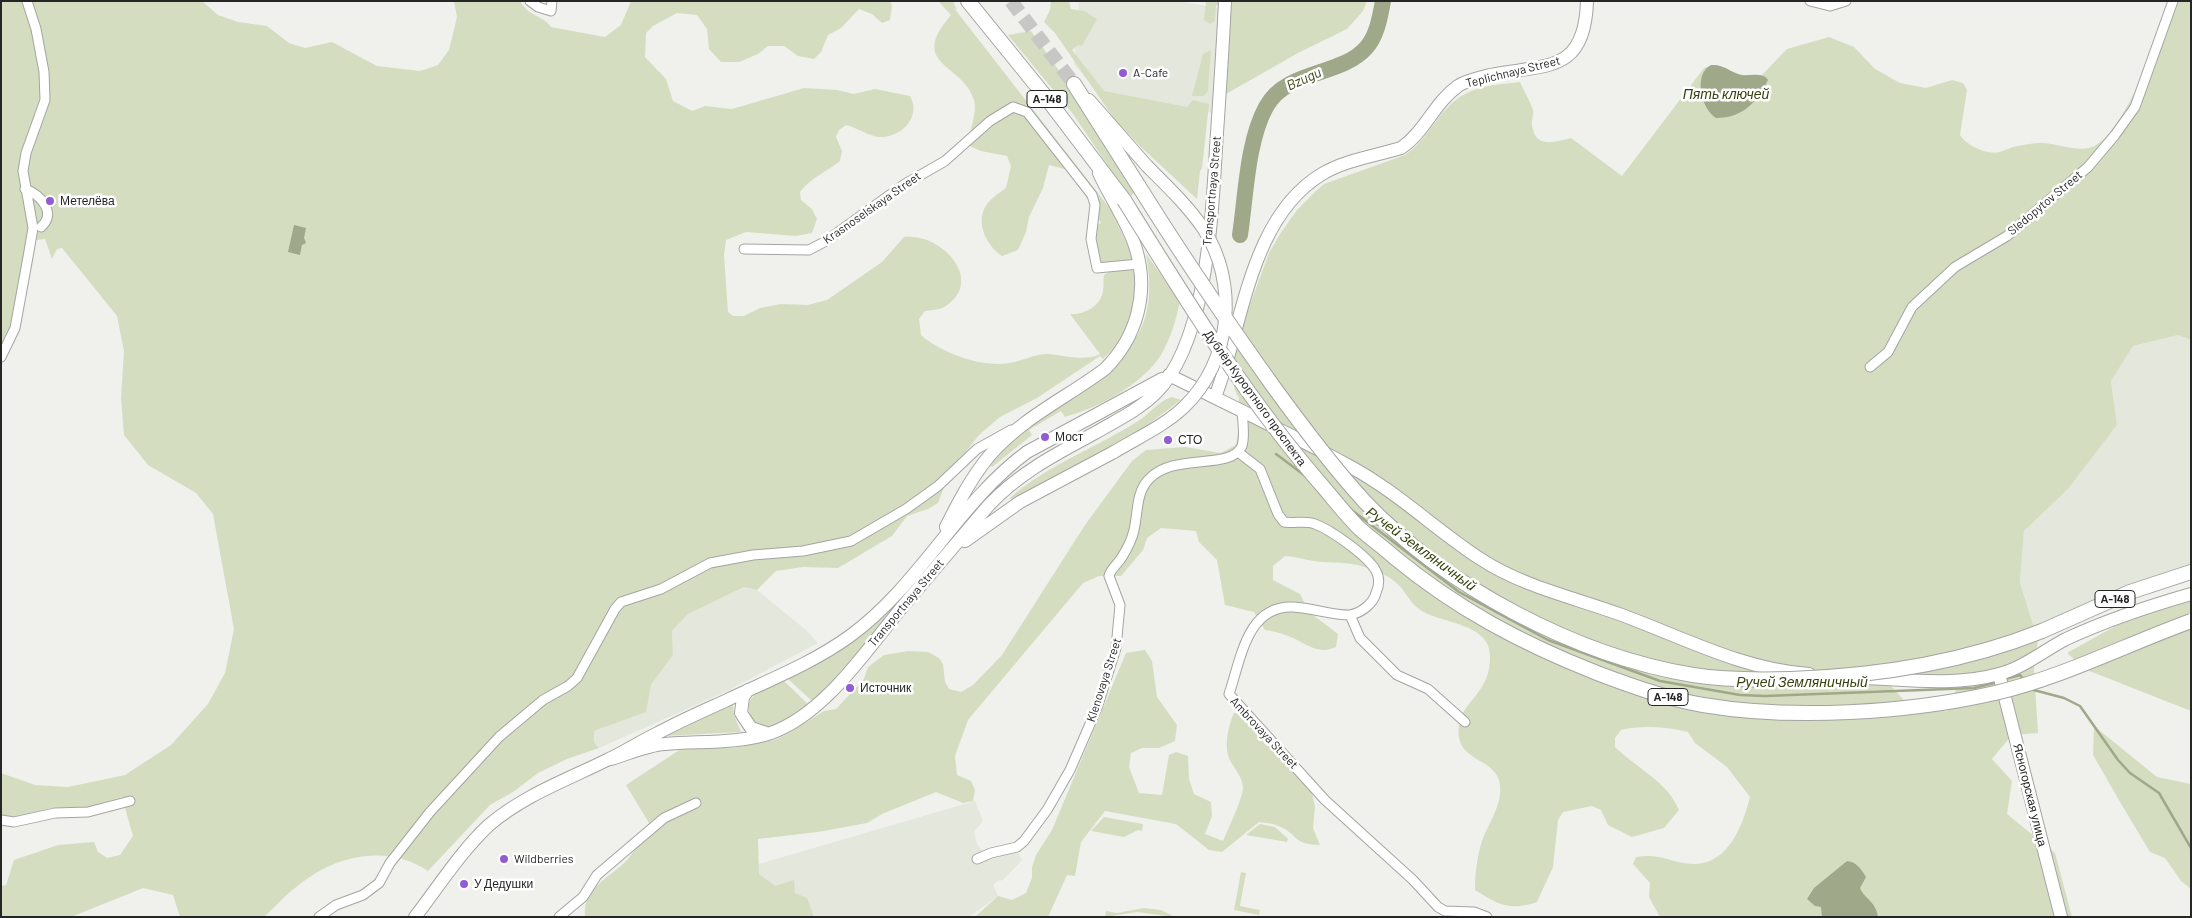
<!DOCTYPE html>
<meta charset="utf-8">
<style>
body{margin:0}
#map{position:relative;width:2192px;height:918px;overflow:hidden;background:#f0f1ed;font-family:Barlow,sans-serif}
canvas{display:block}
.frame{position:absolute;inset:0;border:2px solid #252625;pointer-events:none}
</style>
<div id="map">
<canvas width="2192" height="918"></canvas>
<div class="frame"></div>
</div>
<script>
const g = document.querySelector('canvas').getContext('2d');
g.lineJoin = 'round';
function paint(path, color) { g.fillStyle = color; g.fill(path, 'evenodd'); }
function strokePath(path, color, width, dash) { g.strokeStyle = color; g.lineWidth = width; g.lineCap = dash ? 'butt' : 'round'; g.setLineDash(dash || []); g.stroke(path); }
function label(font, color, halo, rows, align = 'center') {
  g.font = font + ' Barlow,sans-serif'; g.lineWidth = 5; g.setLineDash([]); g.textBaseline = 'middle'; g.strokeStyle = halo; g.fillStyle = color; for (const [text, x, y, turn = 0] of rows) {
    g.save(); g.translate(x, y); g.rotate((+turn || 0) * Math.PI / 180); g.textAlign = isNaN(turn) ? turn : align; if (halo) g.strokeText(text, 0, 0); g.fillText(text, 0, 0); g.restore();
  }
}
paint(new Path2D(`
 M 1079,1 L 1178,1 L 1224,9 L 1222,114 L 1104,100 L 1074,64 Z
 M 2178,335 L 2191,340 L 2191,568 L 2038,640 L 2020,583 L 2024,531 L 2068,489 L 2117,425 L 2111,381 L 2133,346 Z
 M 744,587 L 757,590 L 806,630 L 818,643 L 725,692 L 599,748 L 594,742 L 594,731 L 645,712 L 651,685 L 673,655 L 672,631 L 688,614 Z
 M 975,801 L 983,821 L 974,832 L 977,844 L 983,852 L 1014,844 L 1022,860 L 1003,880 L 998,881 L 993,885 L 998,896 L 973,914 L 967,917 L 802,917 L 759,895 L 752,866 Z`), '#e3e7dc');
paint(new Path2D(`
 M 1,1 L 202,1 L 218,15 L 238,22 L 267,26 L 289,43 L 305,48 L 332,42 L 377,66 L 420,71 L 438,65 L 449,50 L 457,17 L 454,1 L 520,1 C 529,17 543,15 551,27 L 605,37 L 621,25 L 631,1 L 890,1 L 892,6 L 890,20 L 882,23 L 872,14 L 859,9 L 841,28 L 828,35 L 821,52 L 814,59 L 798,56 L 784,46 L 768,46 L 758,54 L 739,62 L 721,62 L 709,49 L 707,29 L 697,15 L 677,13 L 653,26 L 646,33 L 645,57 L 666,79 L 673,101 L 692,111 L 705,106 L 732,109 L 804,88 L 837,90 L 854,94 L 875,89 L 910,96 C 921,116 904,135 883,137 C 871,138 858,128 846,125 L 839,130 L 836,137 L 842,151 L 840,161 C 825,173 813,176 800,192 L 801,200 L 812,209 L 817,219 L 812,233 L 796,236 L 746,232 L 726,240 L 724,255 L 728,312 L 733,316 L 744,316 L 760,308 L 781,304 L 808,305 L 827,300 L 882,262 L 904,237 C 941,232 987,281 944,307 C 939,310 931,310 925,311 L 919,319 L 921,335 C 941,353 983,368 1010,363 C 1022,361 1035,354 1047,354 C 1063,355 1085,362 1100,354 L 1070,314 C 1084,315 1101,306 1103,291 C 1104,286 1103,281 1104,275 L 1110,271 L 1099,261 L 1094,236 L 1097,225 L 1101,223 L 1072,171 L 1049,165 L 1043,188 L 1029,217 L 1026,232 L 1018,250 L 1002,256 C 987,246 976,225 985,207 C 990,199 999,193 1006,188 L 1011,166 L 1007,156 L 981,151 L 970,146 C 967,131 978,116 974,100 C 963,63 907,66 951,15 L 938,1 L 953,1 L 957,10 L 954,8 L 1111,210 L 1129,249 L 1139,280 L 1130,324 L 1117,345 L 1103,359 L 1100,356 L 1037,398 L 1000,417 L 979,435 L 950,472 L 938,503 L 928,509 L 907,516 L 892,536 L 838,568 L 803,567 L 776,571 L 757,590 L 744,587 L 688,614 L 672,631 L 673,655 L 651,685 L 646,712 L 594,731 L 594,742 L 599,748 L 567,759 L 538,773 L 513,792 L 490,805 L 428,871 C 387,844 336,855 299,885 C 286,894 276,906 264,917 L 180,917 L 173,895 L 143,888 L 71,917 L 1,917 L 1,886 L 6,885 L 14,860 L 58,845 L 94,842 L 98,852 L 107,858 L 120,855 L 133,836 L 122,797 L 88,807 L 51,808 L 15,818 L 1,816 L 1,773 L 35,785 L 68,787 L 125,775 L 171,745 L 208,704 L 225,673 L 234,629 L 213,514 L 196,493 L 148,465 L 124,435 L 121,398 L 124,351 L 117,316 L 62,248 L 57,249 L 52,259 L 45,239 L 36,240 L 19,331 L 1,365 Z
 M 1051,1 L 1069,1 L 1071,9 L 1084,11 L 1097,19 L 1082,46 L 1078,45 L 1072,50 L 1104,91 L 1187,107 L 1193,100 L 1209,104 L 1202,168 L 1200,171 L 1197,199 L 1142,148 L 1115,120 L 1055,33 L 1044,22 L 1050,10 Z
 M 1206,1 L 1367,1 L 1363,11 L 1347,29 L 1298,53 L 1219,98 L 1224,9 L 1216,5 L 1215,21 L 1210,24 L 1204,20 Z
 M 2168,1 L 2191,1 L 2191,340 L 2178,335 L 2133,346 L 2111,381 L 2117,425 L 2068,489 L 2024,531 L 2020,583 L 2038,640 L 2034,669 L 2038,733 L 2012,735 L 1992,759 L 2012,781 L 2007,814 L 2055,853 L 2072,917 L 1660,917 L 1649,897 L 1650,883 L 1633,864 L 1636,857 C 1662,853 1673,864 1694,864 C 1729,864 1743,824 1750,797 L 1727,767 L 1695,743 L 1688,732 C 1665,727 1644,725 1621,730 L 1615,738 L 1615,747 C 1636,768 1666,780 1679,810 L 1664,828 L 1632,837 L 1608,825 L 1601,810 L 1592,806 L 1563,812 L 1558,820 L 1553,867 L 1537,902 C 1510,911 1498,905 1475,890 C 1475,873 1477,857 1482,841 C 1489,822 1505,801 1499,780 C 1492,757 1454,761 1459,726 C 1462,700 1491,693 1490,656 C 1490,622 1439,624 1419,609 C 1409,602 1404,588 1394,581 C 1387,575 1375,571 1367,568 C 1352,562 1337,563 1322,562 C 1309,561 1298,557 1285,556 L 1273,566 L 1273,580 L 1300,594 L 1309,612 L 1338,634 L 1336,647 C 1317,656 1305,642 1288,636 C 1281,633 1273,631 1265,630 L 1254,612 L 1225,605 L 1217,560 L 1199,542 L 1196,531 L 1161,528 L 1147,538 L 1143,550 L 1121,576 L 1099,576 L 1083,583 L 968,720 L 955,756 L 957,775 L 971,781 L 975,790 L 973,801 L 963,803 L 936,792 L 882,814 L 867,823 L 818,832 L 758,839 L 759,874 L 775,886 L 794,880 L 795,893 L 807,898 L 814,917 L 585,917 C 582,888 610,878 627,860 C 637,848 644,838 649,823 L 626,785 L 684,747 L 734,748 L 775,740 L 791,732 L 824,711 L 836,709 L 864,679 L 868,667 L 884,655 L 908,651 L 928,652 L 939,658 L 943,664 L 945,682 L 949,689 L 961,692 L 973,685 L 1002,655 L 1085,525 L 1132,461 L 1146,450 L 1185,447 L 1221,453 L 1236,445 L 1240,421 L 1237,411 L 1239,398 C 1225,379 1238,334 1243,313 L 1248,310 L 1269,253 L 1280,234 L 1297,210 L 1316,191 L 1324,184 L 1405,155 C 1430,139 1439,106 1467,93 C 1483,85 1503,84 1520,82 C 1524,91 1530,101 1533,110 C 1534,115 1531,120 1532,125 C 1535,149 1554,142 1571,138 L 1622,176 L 1704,68 C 1719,61 1724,70 1738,74 C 1746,76 1754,75 1762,75 L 1787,49 L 1829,37 L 1854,47 L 1875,69 L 1900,83 L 1926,88 L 1952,80 L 1963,83 L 1967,90 L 1960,135 C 1967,146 1987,155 2000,152 C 2006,150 2011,147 2018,146 C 2026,145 2036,142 2044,143 C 2057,144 2077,151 2089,148 C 2123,140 2161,33 2168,1 ZM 1892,679 L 1957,687 L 1947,711 L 1914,711 L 1891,686 Z
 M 1031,31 L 1085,107 L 1136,192 L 1129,197 L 1073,114 L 1008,35 Z
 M 1211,50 L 1208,91 L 1204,96 L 1192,96 L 1203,54 Z
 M 1146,254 L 1180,301 C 1176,320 1171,338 1161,355 C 1141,386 1099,407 1065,417 L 1061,411 L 1029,430 L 1032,435 L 992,467 L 987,462 L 1137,336 C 1152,311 1151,281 1146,254 Z
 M 1172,397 L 1181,400 L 1143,428 L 1013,504 L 1010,498 C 1048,464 1099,447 1141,419 C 1151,412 1160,400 1172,397 Z
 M 2191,598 L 2191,711 L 2087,670 L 2067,653 L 2155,604 Z
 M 896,603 L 859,650 L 813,702 L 788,679 L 837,653 Z
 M 1145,650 L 1152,661 L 1157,697 L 1177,725 L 1175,741 L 1159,748 L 1142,748 L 1131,753 L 1129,767 L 1139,793 L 1162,795 L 1169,755 L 1176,752 L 1188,756 L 1189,779 L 1194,794 L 1211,802 L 1212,816 L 1205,834 L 1223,841 C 1227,832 1244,795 1243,787 C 1242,777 1236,771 1231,762 C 1223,749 1228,726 1234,713 L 1242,714 L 1257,735 L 1281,756 L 1312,793 L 1315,807 L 1313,828 L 1320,845 C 1292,845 1298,833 1278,826 C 1273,823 1265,823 1259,822 L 1222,852 L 1209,850 L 1176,824 L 1105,811 L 1081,842 L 1075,876 L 1067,875 L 1048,917 L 975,917 L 998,896 L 1012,900 L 1026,893 L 1032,878 L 1032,867 L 1036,855 L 1052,830 L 1126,653 Z
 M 784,681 L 809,705 L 792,718 L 769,728 L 754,723 C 738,694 762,691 784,681 Z
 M 733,704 L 734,715 L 741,732 L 664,736 Z
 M 2094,726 L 2157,777 L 2191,784 L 2191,889 L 2181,881 L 2165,858 L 2150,852 L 2123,807 L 2093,755 Z
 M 1104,817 L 1143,824 L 1142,831 L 1138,830 L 1124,837 L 1091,831 Z
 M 1260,824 L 1275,827 L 1288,839 L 1287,842 L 1246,835 Z
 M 1241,872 L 1246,873 L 1240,906 L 1260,910 L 1259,915 L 1234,910 Z
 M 1144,908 L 1161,910 L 1175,917 L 1137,912 L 1105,917 L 1106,911 L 1117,913 Z`), '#d4ddc0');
paint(new Path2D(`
 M 1711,65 C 1724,64 1730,72 1741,75 C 1750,76 1763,72 1768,80 C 1757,102 1743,118 1716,118 C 1701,109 1693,74 1711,65 Z
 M 294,225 L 306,228 L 304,238 L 306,243 L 302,245 L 300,255 L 288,252 Z
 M 1847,861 C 1857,862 1861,869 1866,877 L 1860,888 C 1865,900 1876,901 1878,917 L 1822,917 L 1821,907 L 1815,906 L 1807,899 L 1814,888 Z`), '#9fa889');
strokePath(new Path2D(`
 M 1276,454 L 1308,478
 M 1349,508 L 1459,592 L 1548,640 L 1660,681 L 1740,695 L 1765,696 L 1974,688 L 1998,682
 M 2005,679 L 2020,675 L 2024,680
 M 2030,689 L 2064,698 L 2080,706 L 2118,760 L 2130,773 L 2159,793 L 2191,848`), '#9fa889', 2.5);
strokePath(new Path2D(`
 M 1240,235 C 1246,195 1247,142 1266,107 C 1287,69 1340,77 1366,48 C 1377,36 1380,17 1383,1`), '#9fa889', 16);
strokePath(new Path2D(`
 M 1011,1 L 1074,84`), '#c7c8c5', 14, [14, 7]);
const street = new Path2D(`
 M 530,1 L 538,7 L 551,11 L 552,1
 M 1810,1 L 1830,6 L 1846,1
 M 25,189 C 41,195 57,213 41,227
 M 744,249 L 809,250 L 826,241 L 905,184 L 945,161 L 990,121 L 1013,107 L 1027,112 L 1092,195 L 1095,205 L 1091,239 L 1097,268 L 1139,264
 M 1,357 L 15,328 L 28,257 L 33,228 L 23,171 L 26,153 L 45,100 L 44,72 L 36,29 L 27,1
 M 1870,367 L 1888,352 L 1912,307 L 1955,267 L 2007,236 L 2088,167 L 2115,135 L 2135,107 L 2173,1
 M 1238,452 L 1260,469 L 1278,514 L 1284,522 C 1295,524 1305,520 1315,524 C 1331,530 1368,556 1376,571 C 1380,578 1379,586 1376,593 C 1373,604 1361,613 1350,615
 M 1465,722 L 1428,689 L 1397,675 L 1360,638 L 1350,615 C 1331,615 1313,608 1293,607 C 1247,605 1241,659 1229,694 L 1325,800 L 1413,880 L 1438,907 L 1445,911 L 1474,912 L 1487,917
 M 1,820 L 14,822 L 55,813 L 88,812 L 130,801
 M 977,859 L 991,853 L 1017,847 L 1024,841 L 1047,810 L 1070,770 L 1097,708 L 1116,648 L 1120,605 L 1109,576 C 1111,568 1118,564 1122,557 C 1127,549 1132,539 1134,530 C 1138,513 1136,492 1149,479 C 1174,452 1231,471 1242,446 C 1245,436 1243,422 1242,412
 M 319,917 L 336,905 L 363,895 L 379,883 L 390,863 L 430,812 L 499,737 L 543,700 L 568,686 L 577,678 L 615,609 L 621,602 L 661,589 L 710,563 L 753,555 L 803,551 L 851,541 L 906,509 L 938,486 L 977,449 L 1011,430
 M 559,917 L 583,897 L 597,875 L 664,818 L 696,803`);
const secondary = new Path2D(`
 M 1089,100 L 1147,166
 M 1169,375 C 1229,405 1291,434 1351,467 C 1397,492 1435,529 1479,558 C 1521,586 1572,597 1619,614 C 1680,636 1743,670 1809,674
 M 1215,397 C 1243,326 1249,218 1322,174 C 1345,160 1375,156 1401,148 C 1425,132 1434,103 1458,86 C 1467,80 1479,78 1490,75 C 1546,64 1585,74 1587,1
 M 946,527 C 958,503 972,476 990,455 C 1022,418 1066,398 1105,369 C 1137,337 1149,293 1136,249 C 1128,222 1110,198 1099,173
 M 965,541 L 1020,502 L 1114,452
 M 1999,674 L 2061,917
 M 1866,678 C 1909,680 1957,686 1999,674 C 2023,668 2043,651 2066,639 C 2105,621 2149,606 2191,594
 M 748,690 L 743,697 L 741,713 L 751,728 L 766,733
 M 611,759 C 628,754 647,745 665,744 C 699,741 738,744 771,733 C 825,714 867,649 903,606 C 932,572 960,539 989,505 C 1019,473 1056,454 1095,433 C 1115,421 1137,411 1155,394 C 1210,340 1212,206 1217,133 C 1220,89 1223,45 1225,1
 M 415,917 C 439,886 461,851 489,825 C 524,795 569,779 609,759 C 626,751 641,741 658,733 C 680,721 703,711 725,701 C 767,681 813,663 850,636 C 920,585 958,503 1027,452 L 1162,379`);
const primary = new Path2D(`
 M 968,1 L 1045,96 L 1124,200
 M 1074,84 L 1157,215
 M 2042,631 L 2130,592 L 2191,572`);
strokePath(street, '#a4a5a2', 11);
strokePath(secondary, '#a4a5a2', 14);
strokePath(primary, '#a4a5a2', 16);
strokePath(street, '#fff', 9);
strokePath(secondary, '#fff', 12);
strokePath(primary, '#fff', 14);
const secondaryBridge = new Path2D(`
 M 1114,452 C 1137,438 1164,426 1184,407 C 1232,361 1239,283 1203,228 C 1187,205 1167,186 1147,166`);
const primaryBridge = new Path2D(`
 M 1124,200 C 1186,300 1247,400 1325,489 C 1336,502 1347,516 1359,528 C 1370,538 1383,547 1394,557 C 1457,609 1521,643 1597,673 C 1631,686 1667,699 1703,705 C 1792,720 1907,713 1995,693 C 2063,677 2125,645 2191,621
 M 1157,215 C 1194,273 1233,330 1273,386 C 1302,426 1332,466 1365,502 C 1446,587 1577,656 1693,675 C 1725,680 1759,680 1791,679 C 1877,676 1962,663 2042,631`);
strokePath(secondaryBridge, '#a4a5a2', 14, []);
strokePath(primaryBridge, '#a4a5a2', 16, []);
strokePath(secondaryBridge, '#fff', 12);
strokePath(primaryBridge, '#fff', 14);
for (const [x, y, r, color] of [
 [1123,73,5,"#915bd4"],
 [50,201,5,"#915bd4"],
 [1045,437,5,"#915bd4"],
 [1168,440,5,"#915bd4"],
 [850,688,5,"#915bd4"],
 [504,859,5,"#915bd4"],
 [464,884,5,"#915bd4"]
]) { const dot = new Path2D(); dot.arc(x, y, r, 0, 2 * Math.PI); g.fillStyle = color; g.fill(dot); strokePath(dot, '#fff', 2); }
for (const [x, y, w] of [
 [1047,99,40],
 [2115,599,40],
 [1668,697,40]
]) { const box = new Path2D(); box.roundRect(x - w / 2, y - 8.5, w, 17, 4); g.fillStyle = '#fff'; g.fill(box); strokePath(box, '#252625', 1); }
label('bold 11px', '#252625', null, [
 ["А-148",1047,99],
 ["А-148",2115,599],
 ["А-148",1668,697]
]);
label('12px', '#252625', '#fff', [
 ["Teplichnaya Street",1513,72,-14],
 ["Transportnaya Street",1212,191,-85],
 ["Sledopytov Street",2045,203,-40],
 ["Krasnoselskaya Street",872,208,-35],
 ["Дублёр Курортного проспекта",1255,398,54],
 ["Transportnaya Street",906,603,-50],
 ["Klenovaya Street",1104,680,-72],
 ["Ambrovaya Street",1264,733,47],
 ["Ясногорская улица",2030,795,76]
]);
label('12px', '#252625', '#fff', [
 ["A-Cafe",1133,73],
 ["Метелёва",60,201],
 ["Мост",1055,437],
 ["СТО",1178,440],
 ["Источник",860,688],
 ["Wildberries",514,859],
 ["У Дедушки",474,884]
], 'left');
label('italic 14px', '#36420d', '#fff', [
 ["Bzugu",1304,79,-24],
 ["Пять ключей",1726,94],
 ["Ручей Земляничный",1421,549,36],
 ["Ручей Земляничный",1802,682]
]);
</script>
